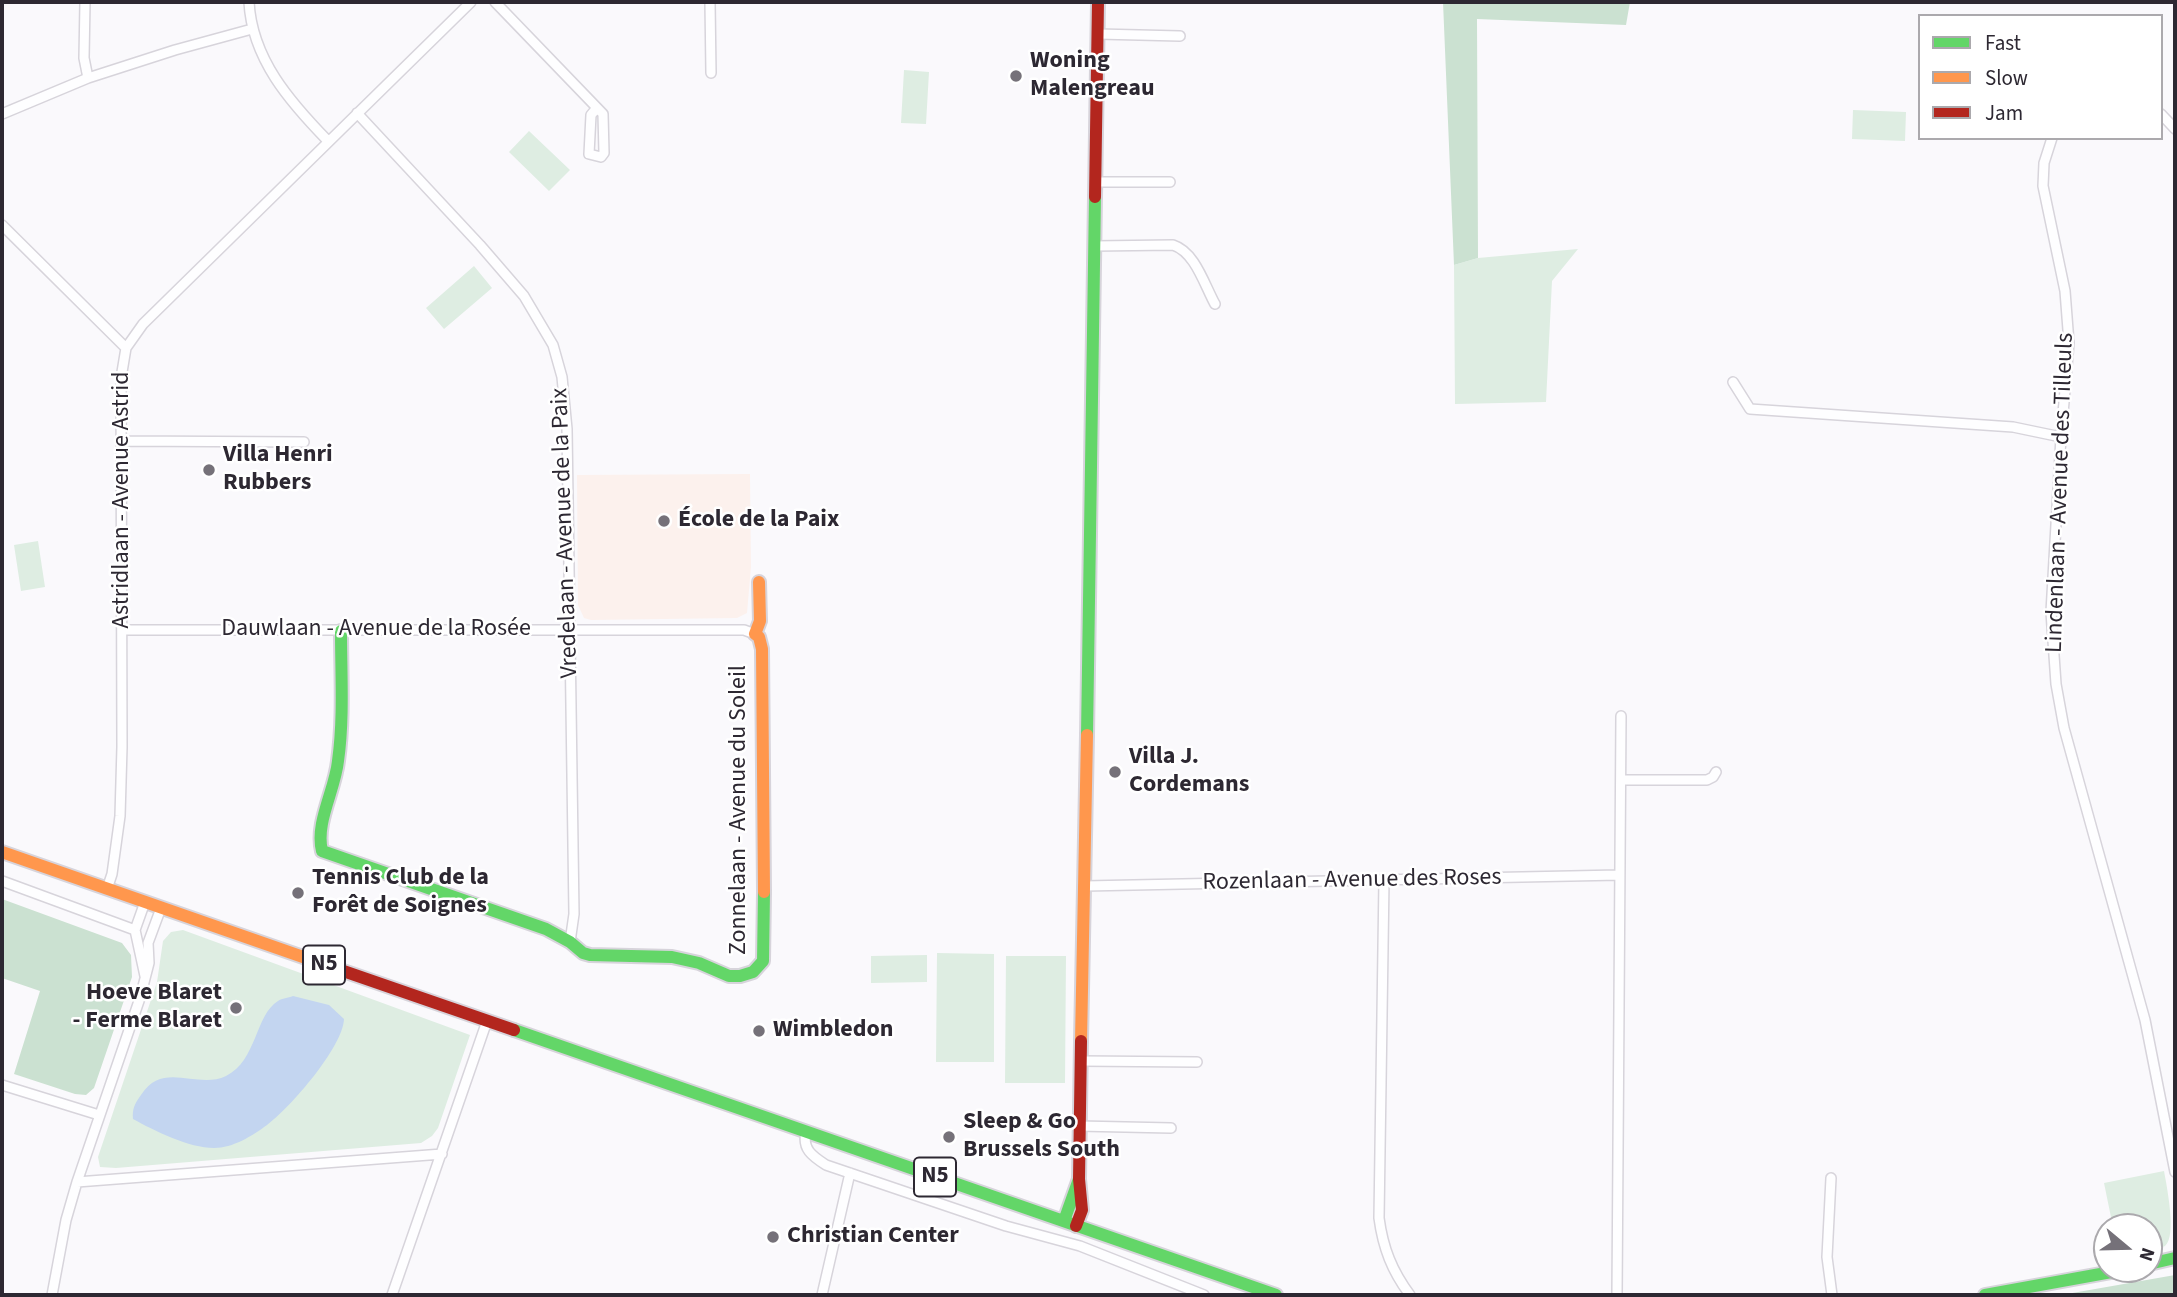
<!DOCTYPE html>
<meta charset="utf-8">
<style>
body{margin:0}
#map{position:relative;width:2177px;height:1297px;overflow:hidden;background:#faf9fc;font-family:"Source Sans 3",sans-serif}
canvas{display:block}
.frame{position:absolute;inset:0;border:4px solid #2d2832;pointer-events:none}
.legend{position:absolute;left:1918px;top:14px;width:245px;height:126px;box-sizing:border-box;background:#fff;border:2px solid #aba9ad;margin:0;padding:9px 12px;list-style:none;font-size:21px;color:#2d2832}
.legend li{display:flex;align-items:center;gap:14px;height:35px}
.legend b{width:35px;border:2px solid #aba9ad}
.north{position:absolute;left:2093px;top:1213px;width:70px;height:70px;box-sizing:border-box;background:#fff;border:2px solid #aba9ad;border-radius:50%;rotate:109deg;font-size:19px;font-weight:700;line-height:28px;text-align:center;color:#2d2832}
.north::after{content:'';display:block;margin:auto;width:24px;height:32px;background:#757179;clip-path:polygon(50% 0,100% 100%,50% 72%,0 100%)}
</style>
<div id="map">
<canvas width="2177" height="1297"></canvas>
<div class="frame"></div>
<ul class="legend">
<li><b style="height:9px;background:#63d668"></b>Fast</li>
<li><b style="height:9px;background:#ff974d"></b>Slow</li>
<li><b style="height:9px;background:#b3261e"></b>Jam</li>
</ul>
<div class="north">N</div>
</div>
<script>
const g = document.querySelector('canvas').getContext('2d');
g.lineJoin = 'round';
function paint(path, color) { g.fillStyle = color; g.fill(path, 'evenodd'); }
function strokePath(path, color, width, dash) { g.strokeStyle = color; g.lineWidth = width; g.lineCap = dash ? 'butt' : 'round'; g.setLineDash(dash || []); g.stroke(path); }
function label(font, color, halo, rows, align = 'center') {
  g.font = font + ' "Source Sans 3",sans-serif'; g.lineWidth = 5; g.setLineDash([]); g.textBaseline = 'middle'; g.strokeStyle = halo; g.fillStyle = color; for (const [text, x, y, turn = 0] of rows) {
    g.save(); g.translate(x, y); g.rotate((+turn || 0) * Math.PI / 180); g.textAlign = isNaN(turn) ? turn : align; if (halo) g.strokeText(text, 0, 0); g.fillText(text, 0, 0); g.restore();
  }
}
paint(new Path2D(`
 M 750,474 L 751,567 L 747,613 L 737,618 L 591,620 L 584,618 L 578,605 L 577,475 Z`), '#fcf1ed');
paint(new Path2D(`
 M 904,70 L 929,72 L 926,124 L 901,123 Z
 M 1853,110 L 1906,112 L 1905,141 L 1852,139 Z
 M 529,131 L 570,170 L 549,191 L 509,152 Z
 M 1578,249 L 1552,281 L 1546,402 L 1455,404 L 1454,265 L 1478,258 Z
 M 474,266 L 492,288 L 444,329 L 426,308 Z
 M 38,541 L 45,587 L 21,591 L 14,545 Z
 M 183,930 L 470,1035 L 438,1128 L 432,1136 L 421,1143 L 116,1168 L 100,1167 L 98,1157 L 157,982 L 163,941 L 171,932 Z
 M 937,953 L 994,954 L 994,1062 L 936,1062 Z
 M 927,955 L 927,982 L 871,983 L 871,956 Z
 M 1006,956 L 1066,956 L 1065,1083 L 1005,1083 Z
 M 2164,1171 C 2167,1187 2177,1237 2165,1246 C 2161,1248 2154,1248 2149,1249 L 2149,1227 L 2113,1227 L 2104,1183 Z`), '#deede2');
paint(new Path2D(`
 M 1443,2 L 1630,2 L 1626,25 L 1477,19 L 1478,258 L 1454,265 Z
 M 2,899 L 122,943 L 131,955 L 132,977 L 94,1088 L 86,1095 L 75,1094 L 14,1074 L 40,991 L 2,978 Z
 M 2175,1275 L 2175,1295 L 2061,1295 Z`), '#cbe1d1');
paint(new Path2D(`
 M 293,996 L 329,1005 L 344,1019 C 343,1047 290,1108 267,1125 C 252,1136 233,1148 214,1148 C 189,1148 155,1131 133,1119 C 132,1109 135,1103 141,1095 C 163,1060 197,1090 226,1076 C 257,1061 255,1015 278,1001 C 282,998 288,998 293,996 Z`), '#c3d5f0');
const street = new Path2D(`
 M 85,2 L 84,58 L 88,78
 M 249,2 C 252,59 290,102 328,141
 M 495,2 L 603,114 L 604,153 L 601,157 L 589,154 L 591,115 L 596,109
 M 710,2 L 711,73
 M 1098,34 L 1180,36
 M 357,113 L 480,245 L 524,296 L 553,345 L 562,377 L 567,429 L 574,914 L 570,942
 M 2,114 L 88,78 L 175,50 L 252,29
 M 2161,114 L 2175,129
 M 2052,138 L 2044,163 L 2043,186 L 2065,291 L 2069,343 L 2061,437 L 2051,612 L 2056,684 L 2064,728 L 2145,1020 L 2175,1172
 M 1095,182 L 1170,182
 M 2,225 L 126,348
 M 1094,246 L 1173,245 C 1195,252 1204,284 1215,304
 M 1733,382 L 1750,409 L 2013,427 L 2061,437
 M 121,441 L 304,442
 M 122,630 L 744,630 L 755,634
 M 1621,780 L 1707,780 L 1713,777 L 1716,772
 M 1384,880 L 1379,1218 C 1383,1248 1392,1271 1410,1295
 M 2,881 L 135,930
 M 1085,886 L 1619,875
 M 107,889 L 112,874 L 120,816 L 122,747 L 121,378 L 126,348 L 143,324 L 471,2
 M 145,976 L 135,930 L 145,902
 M 1081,1061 L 1197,1062
 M 2,1085 L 99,1115
 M 1079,1126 L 1171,1128
 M 806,1132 C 802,1149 812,1156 826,1165 L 1006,1226 L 1080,1246 L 1204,1295
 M 1831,1178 L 1827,1257 L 1832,1295
 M 77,1182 L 442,1154
 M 52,1295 L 66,1220 L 77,1182 L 140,998 L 149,963 L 148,943 L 161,908
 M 392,1295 L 487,1021
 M 822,1295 L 850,1173
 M 1617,1295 L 1621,716`);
const fast = new Path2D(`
 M 341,631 C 341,674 344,718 338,761 C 335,790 315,823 322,851 L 546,929 L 570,942 L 583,953 L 590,955 L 672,957 L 699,963 L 729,976 L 740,976 L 753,972 L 763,961 L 764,892
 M 1087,735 L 1095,197
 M 514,1030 L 1276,1295
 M 1064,1221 L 1079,1179
 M 2149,1264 L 2175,1258
 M 1985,1295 L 2128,1269`);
const slow = new Path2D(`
 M 759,582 L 760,621 L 755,634 L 759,637 L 762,649 L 764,892
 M 2,852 L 326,965
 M 1081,1041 L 1087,735`);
const jam = new Path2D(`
 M 1095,197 L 1098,2
 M 326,965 L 514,1030
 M 1076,1226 L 1082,1210 L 1079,1179 L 1081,1041`);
strokePath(street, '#d7d4db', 12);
strokePath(fast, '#d7d4db', 16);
strokePath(slow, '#d7d4db', 16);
strokePath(jam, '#d7d4db', 16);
strokePath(street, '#fefeff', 9);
strokePath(fast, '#63d668', 12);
strokePath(slow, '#ff974d', 12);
strokePath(jam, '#b3261e', 12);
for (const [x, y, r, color] of [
 [1016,76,7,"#757179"],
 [209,470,7,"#757179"],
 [664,521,7,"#757179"],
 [1115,772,7,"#757179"],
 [298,893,7,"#757179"],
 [236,1008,7,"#757179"],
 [759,1031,7,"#757179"],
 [949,1137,7,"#757179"],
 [773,1237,7,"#757179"]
]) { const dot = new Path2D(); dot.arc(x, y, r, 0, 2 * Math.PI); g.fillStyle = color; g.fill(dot); strokePath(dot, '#fff', 2.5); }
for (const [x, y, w] of [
 [324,965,42],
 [935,1177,42]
]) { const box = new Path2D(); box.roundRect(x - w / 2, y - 19.5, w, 39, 5); g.fillStyle = '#fff'; g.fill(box); strokePath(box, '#2d2832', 2); }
label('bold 23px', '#2d2832', null, [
 ["N5",324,965],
 ["N5",935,1177]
]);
label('bold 24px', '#2d2832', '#fff', [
 ["Woning",1030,62],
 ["Malengreau",1030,90],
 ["Villa Henri",223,456],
 ["Rubbers",223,484],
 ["École de la Paix",678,521],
 ["Villa J.",1129,758],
 ["Cordemans",1129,786],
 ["Tennis Club de la",312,879],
 ["Forêt de Soignes",312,907],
 ["Hoeve Blaret",222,994,"right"],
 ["- Ferme Blaret",222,1022,"right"],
 ["Wimbledon",773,1031],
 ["Sleep & Go",963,1123],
 ["Brussels South",963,1151],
 ["Christian Center",787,1237]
], 'left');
label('24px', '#2d2832', '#fff', [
 ["Lindenlaan - Avenue des Tilleuls",2061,493,-88],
 ["Astridlaan - Avenue Astrid",123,500,-90],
 ["Vredelaan - Avenue de la Paix",566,533,-92],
 ["Dauwlaan - Avenue de la Rosée",376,630],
 ["Zonnelaan - Avenue du Soleil",740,810,-90],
 ["Rozenlaan - Avenue des Roses",1352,881,-1]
]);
</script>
